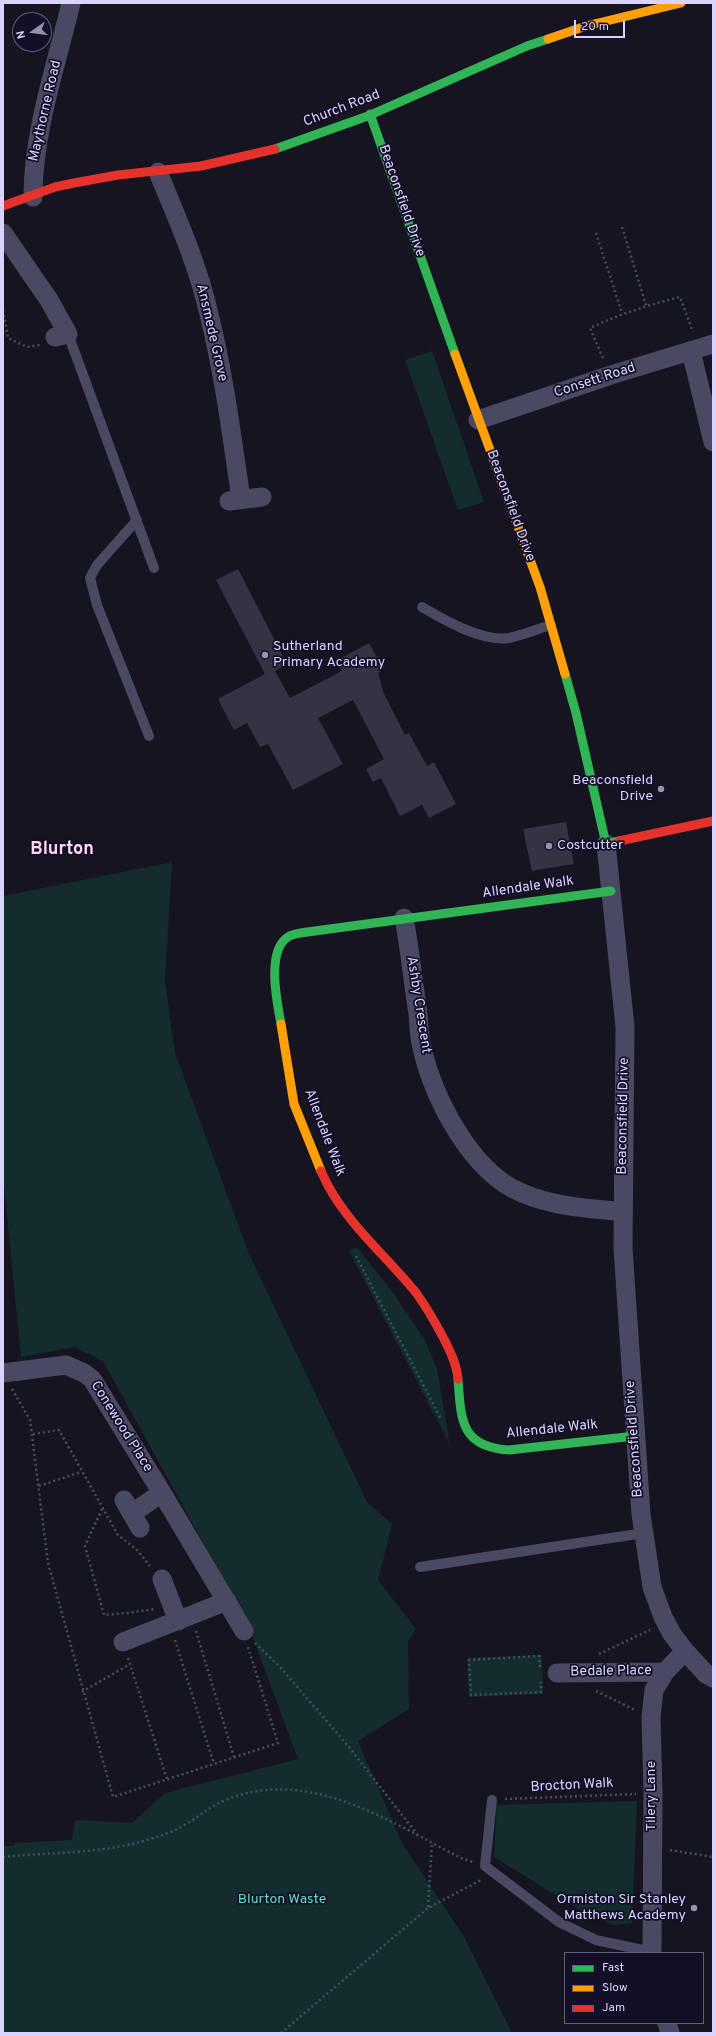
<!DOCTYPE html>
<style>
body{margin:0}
#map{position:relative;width:716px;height:2036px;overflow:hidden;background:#161421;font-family:Overpass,sans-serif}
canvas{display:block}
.frame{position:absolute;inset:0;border:4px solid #d9d4ff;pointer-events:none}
.legend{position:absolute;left:564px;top:1952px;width:140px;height:72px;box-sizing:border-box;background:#130f26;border:1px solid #625e7d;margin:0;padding:5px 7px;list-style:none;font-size:12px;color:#d9d4ff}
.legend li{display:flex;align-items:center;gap:8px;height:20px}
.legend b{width:20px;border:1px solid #625e7d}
.north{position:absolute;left:12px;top:12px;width:40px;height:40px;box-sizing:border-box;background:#130f26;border:1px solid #625e7d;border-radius:50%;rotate:256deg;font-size:11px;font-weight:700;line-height:16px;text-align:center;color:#d9d4ff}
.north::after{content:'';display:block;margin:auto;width:14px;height:18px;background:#9591b1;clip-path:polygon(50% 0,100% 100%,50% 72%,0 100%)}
.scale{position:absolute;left:574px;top:20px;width:51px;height:18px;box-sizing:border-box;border:2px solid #d9d4ff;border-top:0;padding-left:5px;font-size:12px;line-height:14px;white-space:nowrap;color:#d9d4ff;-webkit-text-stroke:3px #130f26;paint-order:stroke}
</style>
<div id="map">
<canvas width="716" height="2036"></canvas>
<div class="frame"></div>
<ul class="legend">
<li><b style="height:5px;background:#30b455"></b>Fast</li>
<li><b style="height:5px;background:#ff9f0a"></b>Slow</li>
<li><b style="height:5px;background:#e5322d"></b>Jam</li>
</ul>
<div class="north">N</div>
<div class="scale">20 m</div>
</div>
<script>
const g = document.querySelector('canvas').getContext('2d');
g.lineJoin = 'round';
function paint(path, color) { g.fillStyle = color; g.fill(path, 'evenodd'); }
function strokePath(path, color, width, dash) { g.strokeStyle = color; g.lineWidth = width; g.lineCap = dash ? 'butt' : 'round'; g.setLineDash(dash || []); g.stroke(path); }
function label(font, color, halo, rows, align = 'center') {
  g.font = font + ' Overpass,sans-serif'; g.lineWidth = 3.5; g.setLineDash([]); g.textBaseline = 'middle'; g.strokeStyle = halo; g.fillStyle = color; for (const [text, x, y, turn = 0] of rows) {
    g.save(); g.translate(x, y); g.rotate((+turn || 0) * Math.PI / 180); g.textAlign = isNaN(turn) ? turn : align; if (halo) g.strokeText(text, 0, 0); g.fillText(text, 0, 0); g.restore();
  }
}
paint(new Path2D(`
 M 432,351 L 484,502 L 458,510 L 405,360 Z
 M 172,862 L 165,981 L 175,1053 L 249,1254 L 367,1502 L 392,1524 L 378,1580 L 416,1629 L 408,1641 L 409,1709 L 358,1741 L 402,1843 L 464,1937 L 512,2033 L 3,2033 L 3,1846 L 14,1846 L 14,1843 L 72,1840 L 75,1820 L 132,1823 L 165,1793 L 298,1759 L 248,1624 L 103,1361 L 75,1347 L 21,1357 L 3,1175 L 3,896 Z
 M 357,1247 L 394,1294 L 425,1340 L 437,1369 L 450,1445 L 349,1251 Z
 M 542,1655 L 543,1694 L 469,1697 L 467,1658 Z
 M 637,1801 L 632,1923 L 614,1925 L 583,1912 L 494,1857 L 497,1805 Z`), '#132c2d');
paint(new Path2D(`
 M 238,569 L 287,664 L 275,671 L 290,698 L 342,671 L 336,661 L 369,643 L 383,669 L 378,673 L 384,694 L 405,735 L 409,733 L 427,766 L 434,762 L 456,804 L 429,818 L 422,805 L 400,816 L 381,778 L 373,782 L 366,769 L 384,759 L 353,700 L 318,718 L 343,764 L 293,790 L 268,744 L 260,747 L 247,723 L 234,730 L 218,699 L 265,674 L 216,580 Z
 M 566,822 L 574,864 L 532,871 L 523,829 Z`), '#343243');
strokePath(new Path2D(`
 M 622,227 L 646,305
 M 596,233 L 622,313
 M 3,310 L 8,338 L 27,347 L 40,345
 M 603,358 L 590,328 C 620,314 648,305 680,297 L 693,332
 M 356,1256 L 441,1419
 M 12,1389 L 30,1420 L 48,1563 L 113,1797 L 278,1743 L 248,1647
 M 33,1434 L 59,1430 L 118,1535 L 137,1550 L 150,1566
 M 39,1486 L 81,1472
 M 102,1509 L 85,1546 L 104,1615 L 128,1613 L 154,1609
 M 196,1631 L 234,1757
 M 175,1640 L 214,1764
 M 255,1643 L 281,1668 L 348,1746 L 417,1834
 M 599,1654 L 650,1630
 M 128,1658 L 167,1779
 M 540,1667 L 539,1656 L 469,1660 L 471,1695 L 541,1692 L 541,1682
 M 596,1691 L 635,1710
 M 82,1692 L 130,1664
 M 505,1799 L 636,1794
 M 670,1850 L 713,1857
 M 3,1857 C 51,1852 104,1854 150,1839 C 161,1836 172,1832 181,1827 C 196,1819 208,1808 223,1801 C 307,1765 388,1821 461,1858 L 473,1862
 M 428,1907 L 432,1843
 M 281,2033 L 428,1908 L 481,1880`), '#44505f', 2.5, [2, 3]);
strokePath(new Path2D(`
 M 68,334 L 154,568
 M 137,520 L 97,565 L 90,578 L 97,605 L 149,736
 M 422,607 C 444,620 482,642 509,638 C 523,635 537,629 551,625
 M 420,1567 L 644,1533
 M 492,1800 L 485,1866 L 559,1922 L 596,1940 L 652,1952`), '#4a4962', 10);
strokePath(new Path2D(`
 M 158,172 C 177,218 198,265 209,314 C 224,375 232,437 241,499
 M 33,197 C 33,131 56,67 71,3
 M 3,233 L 49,300 L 68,334 L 55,337
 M 691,351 L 713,442
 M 478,420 L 611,375 L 713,344
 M 229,501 L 262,497
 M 606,844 L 625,1027 L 623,1248 L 641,1514 L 652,1587 L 663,1617 L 672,1634 L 685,1651 L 706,1674 L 713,1678
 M 404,918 C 410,950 413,982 418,1014 C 419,1025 419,1037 422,1048 C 434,1099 471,1172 522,1193 C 555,1207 588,1208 623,1212
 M 3,1373 L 66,1365 L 84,1373 L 92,1379 L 162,1493 L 244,1631
 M 124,1500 L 140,1528
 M 132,1513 L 162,1493
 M 162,1579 L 178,1621
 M 123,1642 L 227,1601
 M 557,1673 L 665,1672
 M 652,1953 L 653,1793 L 651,1717 L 654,1690 L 665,1672 L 685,1651
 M 667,2023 L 670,2033`), '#4a4962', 19);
strokePath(new Path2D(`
 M 370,114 L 455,354
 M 275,149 L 368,116 L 527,46 L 548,39
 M 565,674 L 576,713 L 606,844 L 619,841
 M 281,1024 C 277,1002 266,951 288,937 C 291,935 296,934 300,933 L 611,891
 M 458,1379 C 461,1419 460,1447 509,1450 L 635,1436`), '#30b455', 9);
strokePath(new Path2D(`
 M 548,39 L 586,26 L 681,3
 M 455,354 L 540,587 L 565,674
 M 281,1024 L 294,1104 L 321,1171`), '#ff9f0a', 9);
strokePath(new Path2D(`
 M 3,206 L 55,187 L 74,183 L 118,175 L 201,166 L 275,149
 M 619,841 L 713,821
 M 321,1171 C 341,1219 385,1254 417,1294 C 427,1308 436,1324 444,1339 C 450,1351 457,1365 458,1379`), '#e5322d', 9);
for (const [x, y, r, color] of [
 [265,655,4,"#9591b1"],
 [661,789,4,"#9591b1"],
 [549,846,4,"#9591b1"],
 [694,1908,4,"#9591b1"]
]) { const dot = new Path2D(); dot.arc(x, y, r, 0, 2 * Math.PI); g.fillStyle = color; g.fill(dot); strokePath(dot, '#130f26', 1.5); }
label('14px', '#d9d4ff', '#130f26', [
 ["Church Road",342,109,-21],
 ["Maythorne Road",46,111,-77],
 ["Beaconsfield Drive",401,201,71],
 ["Ansmede Grove",211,333,77],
 ["Consett Road",595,381,-18],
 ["Beaconsfield Drive",510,506,70],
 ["Allendale Walk",528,888,-8],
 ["Ashby Crescent",418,1005,81],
 ["Beaconsfield Drive",624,1116,-89],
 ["Allendale Walk",324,1133,69],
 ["Conewood Place",121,1427,58],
 ["Allendale Walk",552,1430,-6],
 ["Beaconsfield Drive",635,1439,-94],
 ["Bedale Place",611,1672,-1],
 ["Brocton Walk",572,1786,-3],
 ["Tilery Lane",652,1796,-90]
]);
label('14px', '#d9d4ff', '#130f26', [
 ["Sutherland",273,647],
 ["Primary Academy",273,663],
 ["Beaconsfield",653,781,"right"],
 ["Drive",653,797,"right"],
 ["Costcutter",557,846],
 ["Ormiston Sir Stanley",686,1900,"right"],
 ["Matthews Academy",686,1916,"right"]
], 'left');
label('14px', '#5fe0c0', '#130f26', [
 ["Blurton Waste",282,1900]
]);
label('bold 18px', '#ffd6f0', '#130f26', [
 ["Blurton",62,850]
]);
</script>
